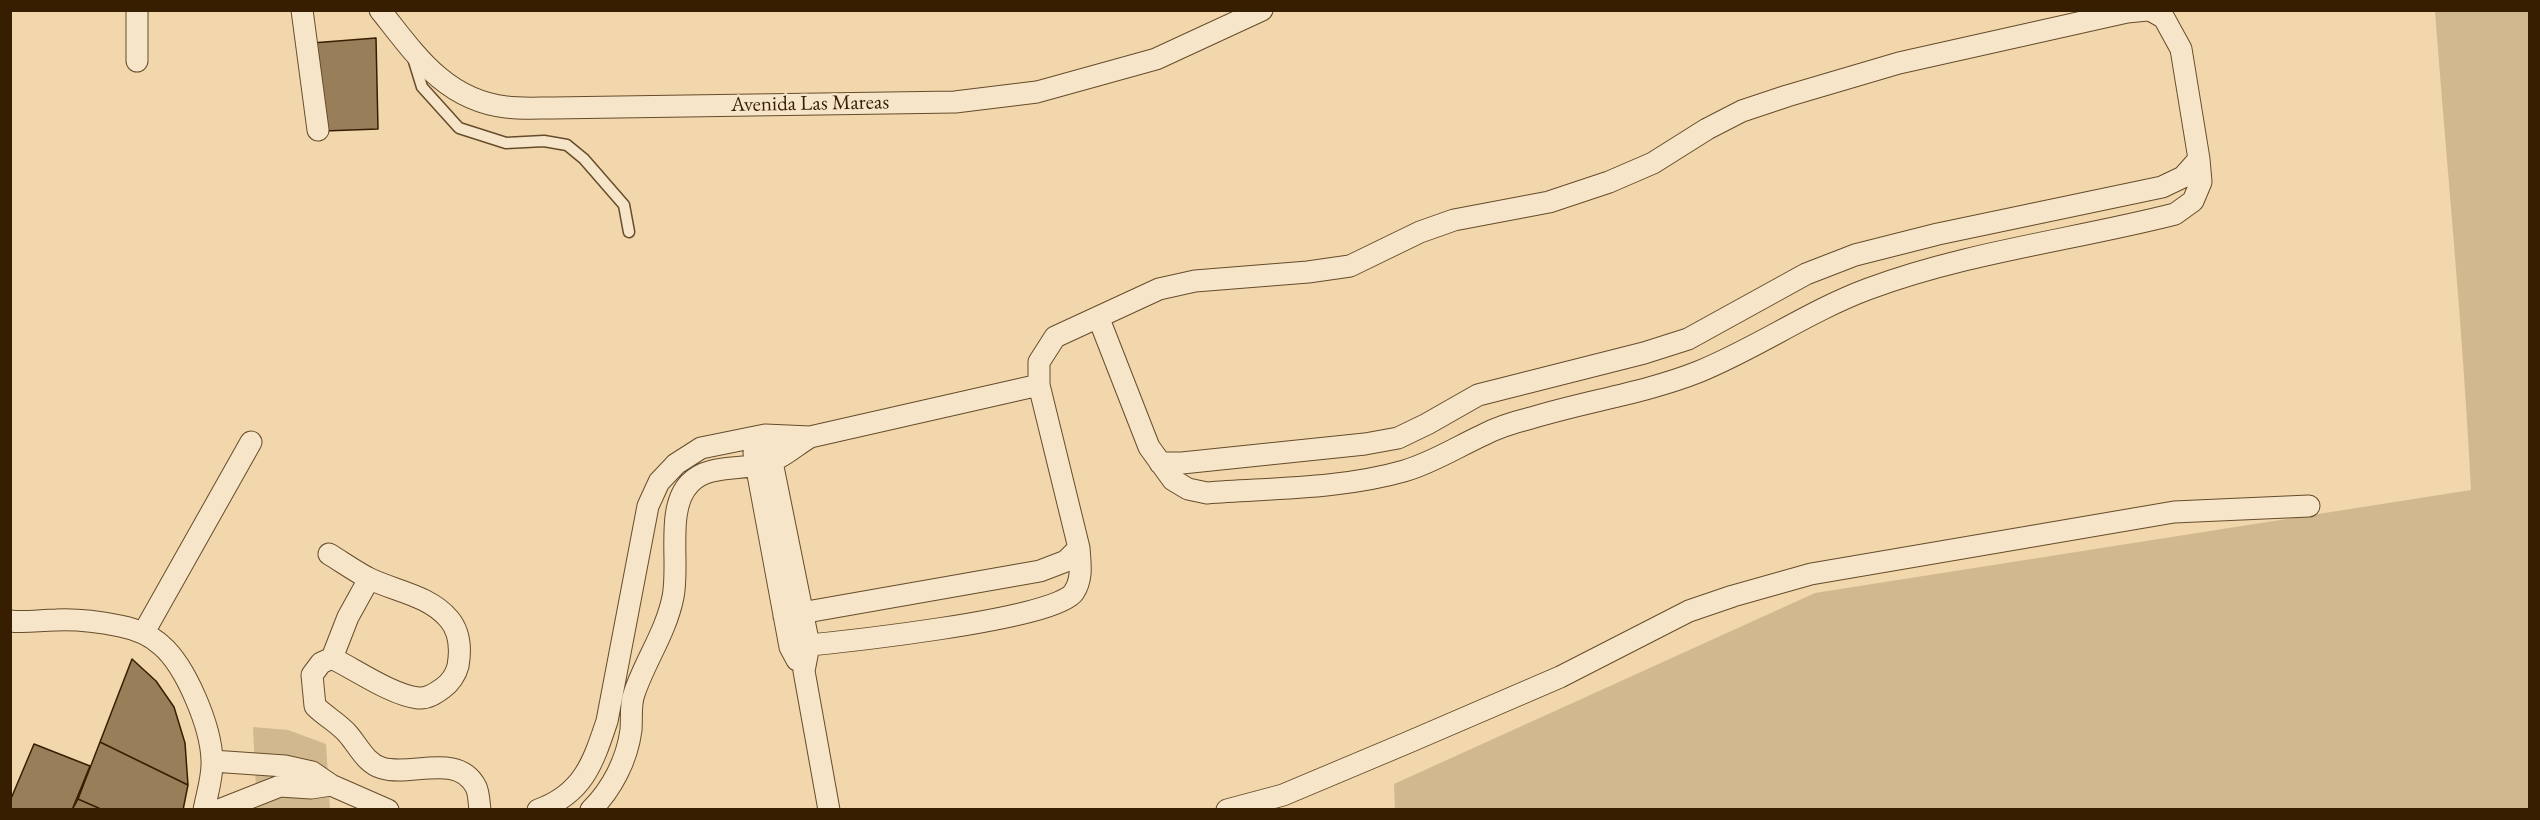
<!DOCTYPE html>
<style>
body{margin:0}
#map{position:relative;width:2540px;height:820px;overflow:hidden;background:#f1d7ab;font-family:"EB Garamond",serif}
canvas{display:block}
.frame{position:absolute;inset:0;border:12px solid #371e00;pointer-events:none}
</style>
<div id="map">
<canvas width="2540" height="820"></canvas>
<div class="frame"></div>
</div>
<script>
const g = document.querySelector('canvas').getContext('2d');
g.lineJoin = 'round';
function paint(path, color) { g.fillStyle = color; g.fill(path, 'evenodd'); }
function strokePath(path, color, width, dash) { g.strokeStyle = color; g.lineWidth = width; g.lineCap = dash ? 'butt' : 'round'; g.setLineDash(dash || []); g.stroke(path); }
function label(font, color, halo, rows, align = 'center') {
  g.font = font + ' "EB Garamond",serif'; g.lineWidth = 4.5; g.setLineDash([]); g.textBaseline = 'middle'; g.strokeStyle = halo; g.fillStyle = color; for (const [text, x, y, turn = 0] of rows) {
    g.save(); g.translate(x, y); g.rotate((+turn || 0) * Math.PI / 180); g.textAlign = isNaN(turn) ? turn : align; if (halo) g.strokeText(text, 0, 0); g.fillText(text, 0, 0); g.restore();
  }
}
paint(new Path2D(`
 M 2435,11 L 2529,11 L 2529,809 L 1395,810 L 1394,784 L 1815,593 L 2471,490 C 2463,330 2447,170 2435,11 Z
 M 253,727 L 288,730 L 326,744 L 330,809 L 257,809 Z`), '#d1b88e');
const building = new Path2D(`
 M 376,38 L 378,129 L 324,131 L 312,43 Z
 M 132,659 L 156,681 L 174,707 L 185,743 L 188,785 L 100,742 Z
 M 100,742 L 188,785 L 183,810 L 103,810 L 78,799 Z
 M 34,744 L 90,766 L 72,810 L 10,810 L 10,801 Z
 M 78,799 L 103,810 L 72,810 Z`);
paint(building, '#987e59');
strokePath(building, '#371e00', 1.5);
const service = new Path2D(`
 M 413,58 L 422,87 L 459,128 L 506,143 L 544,141 L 567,145 L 584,159 L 624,205 L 629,232`);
const minor = new Path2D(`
 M 302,10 L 318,130
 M 380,10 C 415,54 445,100 506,107 C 521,109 537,108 552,108 L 955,102 L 1037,92 L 1156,59 L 1262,10
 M 137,61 L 137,10
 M 1099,319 L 1149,447 L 1173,480 L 1188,489 L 1207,493 C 1272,488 1341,489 1404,471 C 1432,463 1457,447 1483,435 C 1498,427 1515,422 1531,418 C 1586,401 1645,393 1698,372 C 1757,348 1809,311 1868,289 C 1967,252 2073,240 2175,214 L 2193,201 L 2201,182 L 2199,159 L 2181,49 L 2164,18 L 2150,10
 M 769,447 L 809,645 L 804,671 L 829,810
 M 754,453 L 790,647 L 797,660
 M 1160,463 L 1182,463 L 1365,444 L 1398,438 L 1427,424 L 1478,395 L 1644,353 L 1688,339 L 1806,274 L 1855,255 L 1938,234 L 2162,187 L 2183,177 L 2199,159
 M 329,554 C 342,562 355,571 368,578 C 394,591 429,595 449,619 C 460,632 461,649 458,666 C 456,674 450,683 443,688 C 436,693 428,699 418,698 C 392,695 356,670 332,658
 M 369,579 L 348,617 L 332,658 L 321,663 L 312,675 L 315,706 C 325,716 338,723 347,733 C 358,745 365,763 382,768 C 411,777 458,752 476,787 C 479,793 479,803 480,810
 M 784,616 L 1040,571 L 1066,561 L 1079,548
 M 10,621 C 26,623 40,620 56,620 C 77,619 100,622 120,626 C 135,629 149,634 161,645 C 186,666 211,727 212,760 C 213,776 207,794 204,810
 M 144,632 L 251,442
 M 790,647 C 832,643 1057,620 1074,592 C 1083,578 1080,563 1079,548 L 1039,385 L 1039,362 L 1055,337 L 1159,289 L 1195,281 L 1308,272 L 1350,266 L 1420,232 L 1454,220 L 1549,202 L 1609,182 L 1653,163 L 1707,129 L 1742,111 L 1787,96 L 1899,63 L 2127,12 L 2147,10
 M 212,761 L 285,766 L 312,772 L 331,785 L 388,810
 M 219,810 L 280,786 L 311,788 L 331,785
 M 538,810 C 583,794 593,763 607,721 L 648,506 L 659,482 L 676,464 L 701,448 L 765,435 L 810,437 L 1039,385
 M 591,810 C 612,789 627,760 631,730 C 632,718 630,705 634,694 C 645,661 666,632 673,597 C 680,563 665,508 690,483 C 710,462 747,472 772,461 C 785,456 798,444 810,437
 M 1227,810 L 1283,795 L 1409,742 L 1560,677 L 1689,611 L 1733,596 L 1811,574 L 2174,512 L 2309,506`);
strokePath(service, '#664c2b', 13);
strokePath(minor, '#664c2b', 23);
strokePath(service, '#f6e5c8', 10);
strokePath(minor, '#f6e5c8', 21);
label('21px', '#371e00', '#f6e5c8', [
 ["Avenida Las Mareas",810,104,-1]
]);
</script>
